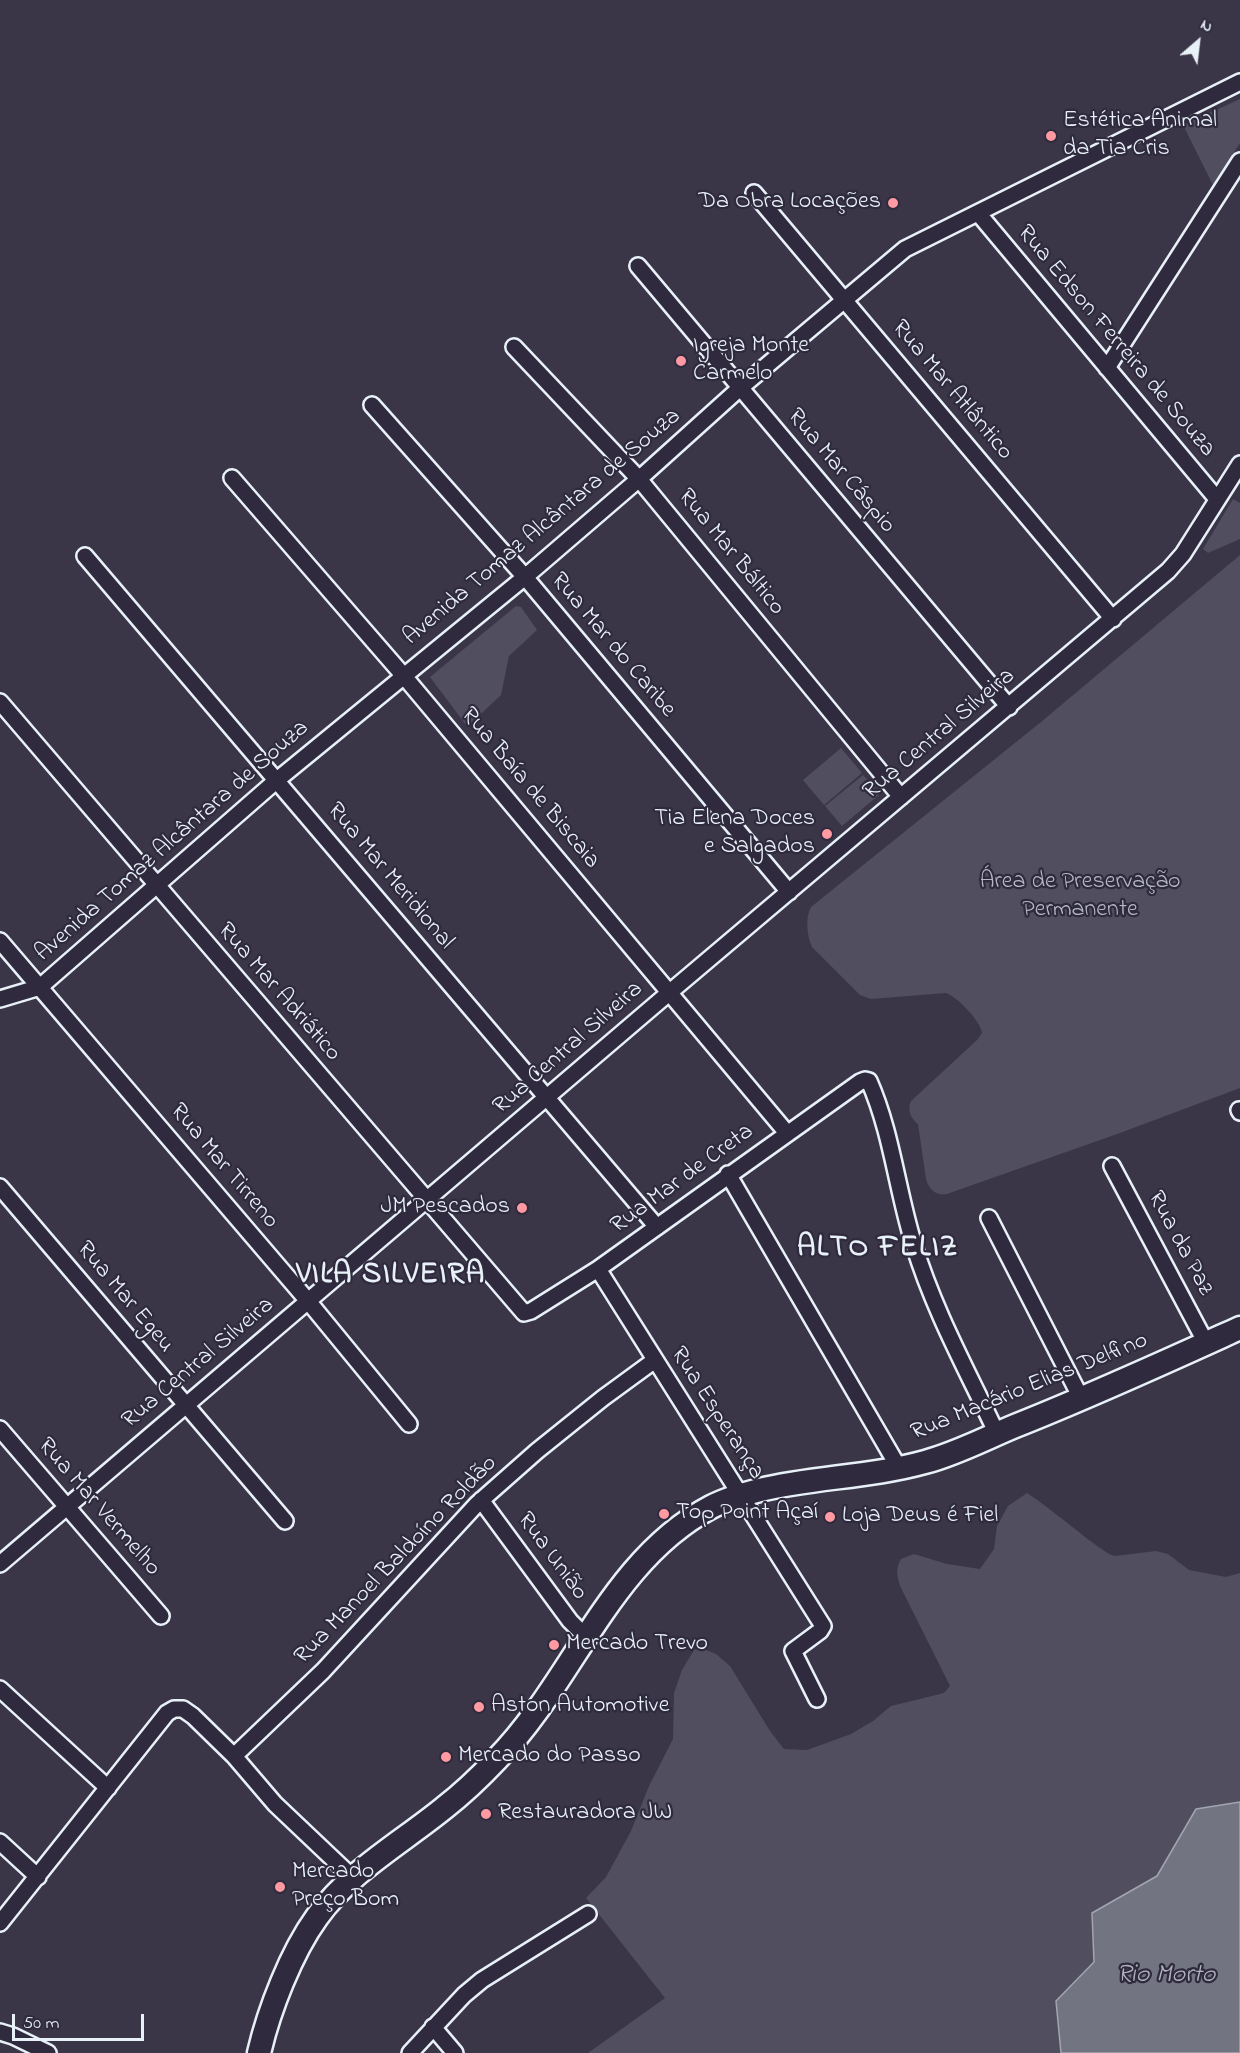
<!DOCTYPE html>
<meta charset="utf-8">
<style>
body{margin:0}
#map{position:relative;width:1240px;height:2053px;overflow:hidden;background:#3a3648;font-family:"Indie Flower",sans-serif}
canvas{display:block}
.north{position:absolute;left:1168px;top:12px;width:60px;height:60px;-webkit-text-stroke:4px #2f2a3d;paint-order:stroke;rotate:28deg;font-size:16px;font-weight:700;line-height:24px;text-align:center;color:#e8f1f8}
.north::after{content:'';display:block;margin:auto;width:21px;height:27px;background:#e8f1f8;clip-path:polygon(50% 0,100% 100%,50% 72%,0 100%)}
.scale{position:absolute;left:12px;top:2014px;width:132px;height:27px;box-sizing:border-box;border:3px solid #e8f1f8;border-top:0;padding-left:8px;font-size:18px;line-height:21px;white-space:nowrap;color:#e8f1f8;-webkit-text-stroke:4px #2f2a3d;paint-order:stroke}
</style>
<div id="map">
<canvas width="1240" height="2053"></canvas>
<div class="north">N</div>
<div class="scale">50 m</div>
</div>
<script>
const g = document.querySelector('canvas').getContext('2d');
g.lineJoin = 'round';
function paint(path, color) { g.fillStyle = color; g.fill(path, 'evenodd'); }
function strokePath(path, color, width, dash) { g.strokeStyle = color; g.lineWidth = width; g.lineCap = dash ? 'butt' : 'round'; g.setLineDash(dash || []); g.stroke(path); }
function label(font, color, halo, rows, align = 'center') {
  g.font = font + ' "Indie Flower",sans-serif'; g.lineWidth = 4.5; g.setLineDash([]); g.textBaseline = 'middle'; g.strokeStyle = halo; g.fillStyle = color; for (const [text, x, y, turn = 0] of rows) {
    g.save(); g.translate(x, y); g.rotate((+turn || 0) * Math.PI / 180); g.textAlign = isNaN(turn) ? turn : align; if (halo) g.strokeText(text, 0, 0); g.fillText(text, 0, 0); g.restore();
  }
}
paint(new Path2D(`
 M 1240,99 L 1240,143 L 1213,185 L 1183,125 Z
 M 1233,499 L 1240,503 L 1240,539 L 1208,553 L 1203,549 Z
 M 1240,555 L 1240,1088 L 1120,1133 L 947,1194 C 936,1196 929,1190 926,1179 L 918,1124 C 911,1119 907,1110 911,1101 L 977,1040 L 982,1033 C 981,1022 958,997 946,993 L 871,999 L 860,995 L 812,947 C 807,937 805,917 811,907 L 1041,722 Z
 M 516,606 L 521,607 L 537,630 L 509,656 L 501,695 L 469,725 L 466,725 L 430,677 Z
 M 841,748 L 862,773 L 824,805 L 803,780 Z
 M 863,775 L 880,794 L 842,826 L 825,806 Z
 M 1027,1493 C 1056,1512 1080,1535 1109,1554 L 1115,1556 L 1156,1551 L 1168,1554 L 1189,1570 L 1226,1577 L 1240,1573 L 1240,1802 L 1196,1809 L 1157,1876 L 1092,1913 L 1094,1962 L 1056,2001 L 1061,2053 L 588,2053 L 665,1998 L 586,1898 L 606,1877 L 631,1831 L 649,1786 L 673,1739 L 674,1693 L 682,1670 L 694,1650 L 701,1648 L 716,1654 L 730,1666 L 770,1731 L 784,1749 L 807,1750 L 851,1734 L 873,1721 L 891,1706 L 944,1693 L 950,1686 L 901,1588 C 897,1577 895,1569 901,1559 L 914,1554 L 947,1564 L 980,1569 L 994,1549 L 997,1526 L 1008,1506 Z`), '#504e5f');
const water = new Path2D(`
 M 1240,1802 L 1240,2053 L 1061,2053 L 1056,2001 L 1094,1962 L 1092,1913 L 1157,1876 L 1196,1809 Z`);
paint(water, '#737482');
strokePath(water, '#a2a6b1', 1.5);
const street = new Path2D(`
 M 754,193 L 1113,619
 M 978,213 L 1217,499
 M 638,266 L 1009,707
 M 514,347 L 639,479 L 901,797
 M 1107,368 L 1240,161
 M 372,405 L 525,577 L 789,892
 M 232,478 L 403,675 L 787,1133
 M 85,556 L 657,1227
 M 0,702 L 524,1313 L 531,1311 L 598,1269 L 860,1082 L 865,1080 L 869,1081 C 892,1133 897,1191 914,1245 C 934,1311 968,1372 997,1434
 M 0,941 L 308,1301 L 409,1424
 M 0,999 L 40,987 L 277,780 L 525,577 L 639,479 L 740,388 L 905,249 L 1240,82
 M 1239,1110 L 1240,1112
 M 1112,1166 L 1206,1343
 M 728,1174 L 899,1468
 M 0,1187 L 285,1521
 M 989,1218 L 1082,1400
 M 598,1269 L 823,1626 L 820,1631 L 793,1651 L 817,1699
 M 0,1429 L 161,1616
 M 481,1500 L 570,1621 L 587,1638
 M 0,1564 L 670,992 L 1168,571 L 1183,554 L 1240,464
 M 0,1689 L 108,1788
 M 234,1756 L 323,1671 L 477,1504 L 537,1451 L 603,1398 L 655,1360
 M 0,1842 L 38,1877
 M 0,1923 L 167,1713 L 174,1709 L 183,1709 L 193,1716 L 234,1756 L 275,1804 L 352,1877
 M 433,2027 L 455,2053
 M 0,2032 L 13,2036 L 48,2053
 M 410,2053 L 464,1995 L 482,1980 L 588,1914`);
const secondary = new Path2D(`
 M 259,2053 C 269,2010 291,1953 317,1917 C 350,1871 401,1843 444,1808 C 462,1794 480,1777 496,1760 C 574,1681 609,1561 711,1507 C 726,1499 744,1494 760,1490 C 814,1477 871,1477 925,1462 C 956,1454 986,1438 1015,1426 C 1091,1396 1165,1362 1240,1328`);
strokePath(street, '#e8f1f8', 20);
strokePath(secondary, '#e8f1f8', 27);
strokePath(street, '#2f2a3d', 15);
strokePath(secondary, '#2f2a3d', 22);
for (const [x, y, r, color] of [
 [1051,136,6,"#ff9aa2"],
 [893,203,6,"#ff9aa2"],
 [681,361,6,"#ff9aa2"],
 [827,834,6,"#ff9aa2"],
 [522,1208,6,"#ff9aa2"],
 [664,1514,6,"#ff9aa2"],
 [830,1517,6,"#ff9aa2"],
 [554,1645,6,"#ff9aa2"],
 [479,1707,6,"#ff9aa2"],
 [446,1757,6,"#ff9aa2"],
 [486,1814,6,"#ff9aa2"],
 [280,1887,6,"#ff9aa2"]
]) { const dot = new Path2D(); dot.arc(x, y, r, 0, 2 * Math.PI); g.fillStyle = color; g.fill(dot); strokePath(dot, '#2f2a3d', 2); }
label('24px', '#e8f1f8', '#2f2a3d', [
 ["Estética Animal",1063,122],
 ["da Tia Cris",1063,150],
 ["Da Obra Locações",881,203,"right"],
 ["Igreja Monte",693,347],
 ["Carmelo",693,375],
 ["Tia Elena Doces",815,820,"right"],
 ["e Salgados",815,848,"right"],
 ["JM Pescados",510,1208,"right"],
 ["Top Point Açaí",676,1514],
 ["Loja Deus é Fiel",842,1517],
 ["Mercado Trevo",566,1645],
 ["Aston Automotive",491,1707],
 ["Mercado do Passo",458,1757],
 ["Restauradora JW",498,1814],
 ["Mercado",292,1873],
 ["Preço Bom",292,1901]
], 'left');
label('24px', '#e8f1f8', '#2f2a3d', [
 ["Rua Edson Ferreira de Souza",1115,342,50],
 ["Rua Mar Atlântico",951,391,50],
 ["Rua Mar Cáspio",840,472,50],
 ["Avenida Tomaz Alcântara de Souza",543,528,-40],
 ["Rua Mar Báltico",730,553,51],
 ["Rua Mar do Caribe",612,646,50],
 ["Rua Central Silveira",940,735,-40],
 ["Rua Baía de Biscaia",529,789,50],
 ["Avenida Tomaz Alcântara de Souza",173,842,-41],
 ["Rua Mar Meridional",389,877,50],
 ["Rua Mar Adriático",278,993,49],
 ["Rua Central Silveira",569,1049,-41],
 ["Rua Mar Tirreno",223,1167,50],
 ["Rua Mar de Creta",683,1180,-36],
 ["Rua da Paz",1179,1244,62],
 ["Rua Mar Egeu",124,1298,50],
 ["Rua Central Silveira",199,1364,-40],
 ["Rua Macário Elias Delfino",1030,1388,-22],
 ["Rua Esperança",716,1414,57],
 ["Rua Mar Vermelho",98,1508,49],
 ["Rua União",551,1557,54],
 ["Rua Manoel Baldoíno Roldão",397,1561,-46]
]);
label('24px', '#b3b8c2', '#2f2a3d', [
 ["Área de Preservação",1080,883],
 ["Permanente",1080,911]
]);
label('italic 26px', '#aeb2bd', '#2f2a3d', [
 ["Rio Morto",1166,1977]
]);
g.letterSpacing = '1.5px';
label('bold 30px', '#e8f1f8', '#2f2a3d', [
 ["ALTO FELIZ",878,1250],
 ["VILA SILVEIRA",391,1277]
]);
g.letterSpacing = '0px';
</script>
